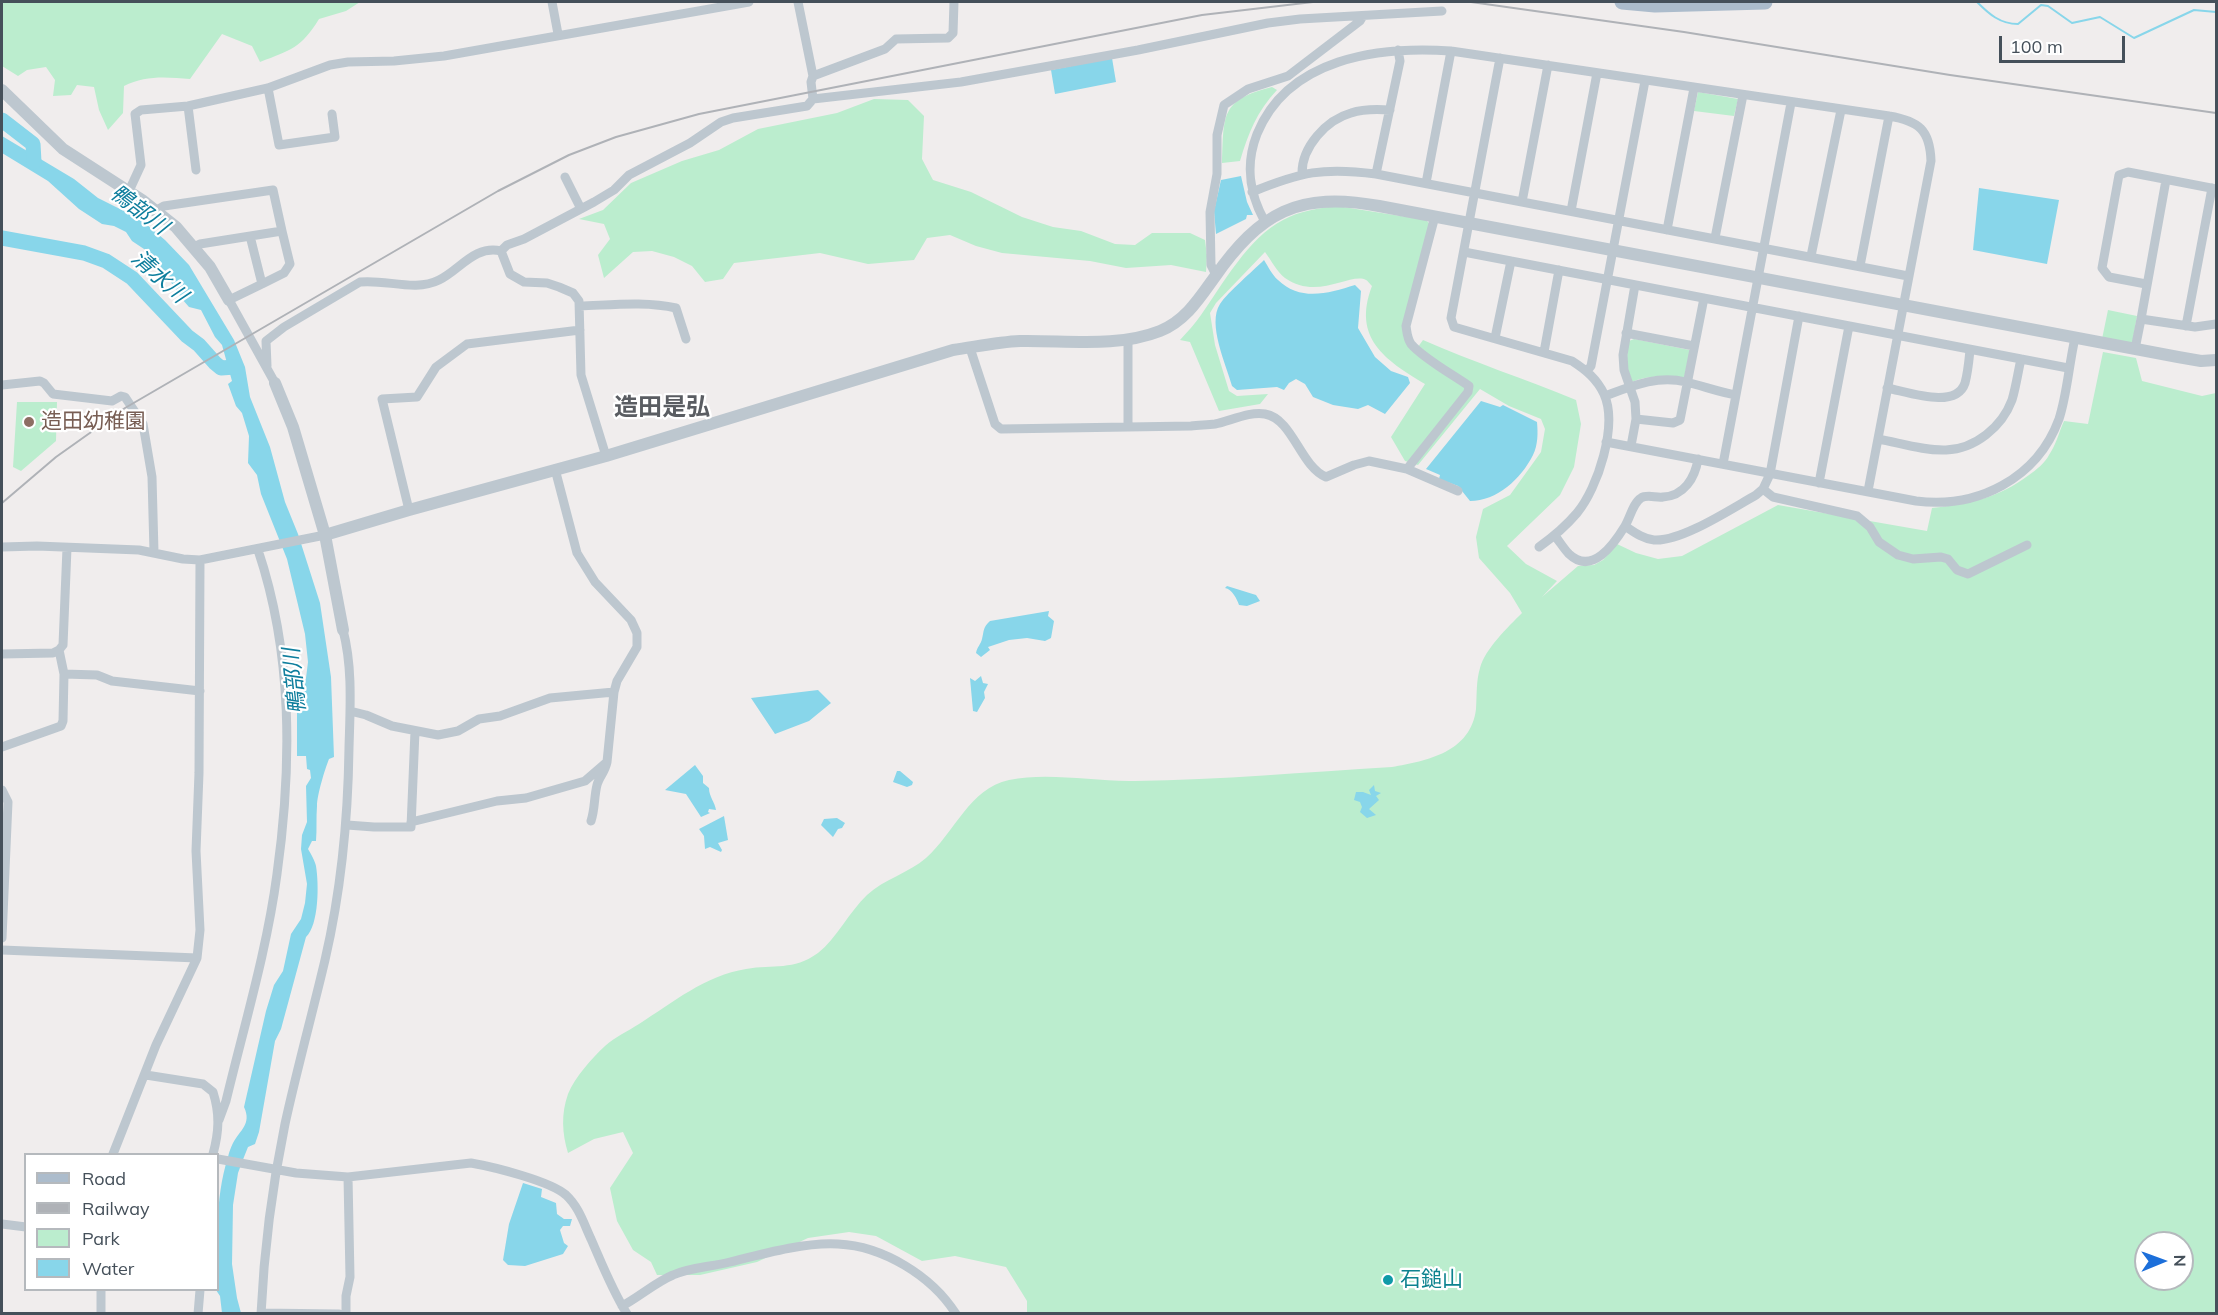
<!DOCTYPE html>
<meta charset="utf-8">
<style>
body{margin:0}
#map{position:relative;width:2218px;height:1315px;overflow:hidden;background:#f0eded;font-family:Mulish,sans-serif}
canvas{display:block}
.frame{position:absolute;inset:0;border:3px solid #45505a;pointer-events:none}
.legend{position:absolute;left:24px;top:1153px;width:195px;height:138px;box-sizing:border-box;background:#fff;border:2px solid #b5b9bd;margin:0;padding:8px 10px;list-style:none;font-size:18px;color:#45505a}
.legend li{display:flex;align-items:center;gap:12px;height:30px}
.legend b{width:30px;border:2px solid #b5b9bd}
.north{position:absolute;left:2134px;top:1231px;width:60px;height:60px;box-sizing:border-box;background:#fff;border:2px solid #b5b9bd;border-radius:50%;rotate:89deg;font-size:16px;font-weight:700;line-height:24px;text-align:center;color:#45505a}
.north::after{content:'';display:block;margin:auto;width:21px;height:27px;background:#1c6fda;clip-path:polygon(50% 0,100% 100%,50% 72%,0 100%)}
.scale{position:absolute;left:1999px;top:36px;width:126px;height:27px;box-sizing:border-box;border:3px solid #45505a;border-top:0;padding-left:8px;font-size:18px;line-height:21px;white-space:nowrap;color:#45505a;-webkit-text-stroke:4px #fff;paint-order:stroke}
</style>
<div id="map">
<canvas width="2218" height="1315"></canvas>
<div class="frame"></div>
<ul class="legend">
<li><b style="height:8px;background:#acbccc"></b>Road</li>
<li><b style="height:8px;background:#afb2b7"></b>Railway</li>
<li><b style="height:16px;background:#bbedce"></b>Park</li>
<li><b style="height:16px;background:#88d6ea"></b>Water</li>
</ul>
<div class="north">N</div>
<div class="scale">100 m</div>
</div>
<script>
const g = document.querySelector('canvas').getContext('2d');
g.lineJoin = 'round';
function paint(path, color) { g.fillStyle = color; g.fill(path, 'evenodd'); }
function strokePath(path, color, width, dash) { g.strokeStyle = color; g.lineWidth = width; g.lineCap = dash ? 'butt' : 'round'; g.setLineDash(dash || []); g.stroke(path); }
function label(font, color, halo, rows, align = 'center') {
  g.font = font + ' Mulish,"Noto Sans JP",sans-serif'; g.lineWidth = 4.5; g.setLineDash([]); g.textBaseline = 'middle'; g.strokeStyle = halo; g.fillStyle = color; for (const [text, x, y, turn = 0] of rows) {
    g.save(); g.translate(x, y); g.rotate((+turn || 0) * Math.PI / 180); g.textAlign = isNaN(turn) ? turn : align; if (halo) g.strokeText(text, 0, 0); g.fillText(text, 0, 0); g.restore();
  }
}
paint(new Path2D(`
 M 2,2 L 360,2 L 346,11 L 319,19 C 301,48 291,50 260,62 L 252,46 L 222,34 L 190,79 C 167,77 145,75 124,86 L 123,113 L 108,130 L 99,110 L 94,87 L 77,85 L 71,95 L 53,96 L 55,80 L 46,67 L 27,70 L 18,76 L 2,66 Z
 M 1272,87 L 1277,90 C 1257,111 1248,134 1240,161 L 1222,163 C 1224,115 1220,100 1272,87 Z
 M 1698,92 L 1738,99 L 1734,116 L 1694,111 Z
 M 874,99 L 908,100 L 924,116 L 922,159 L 933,180 L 971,192 L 1022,217 L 1053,227 L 1081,231 L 1115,244 L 1135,245 L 1152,233 L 1190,233 L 1205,240 L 1207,256 L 1206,272 L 1171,265 L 1126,268 L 1090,261 L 1002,253 L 976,246 L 950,235 L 927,238 L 914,260 L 868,264 L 820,253 L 734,263 L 723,279 L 705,282 L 692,266 L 674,257 L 652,251 L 633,252 L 604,278 L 598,255 L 610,239 L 604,224 L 579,219 L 603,210 L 631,183 L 682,161 L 719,150 L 758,129 L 837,113 Z
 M 1337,206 L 1426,220 L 1431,225 L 1404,327 L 1415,351 L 1423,340 C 1473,362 1525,379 1576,400 L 1581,424 L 1574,467 L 1560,495 L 1507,546 L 1526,564 L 1557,581 L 1542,597 L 1578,566 L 1594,565 L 1603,560 L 1617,544 L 1636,553 L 1658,559 L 1682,556 L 1778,505 L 1927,531 L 1932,508 C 1968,504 1999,498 2029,475 C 2036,470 2045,463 2049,455 C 2056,445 2059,432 2064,421 L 2088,424 L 2103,352 L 2136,358 L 2142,381 L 2202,396 L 2216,393 L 2216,1313 L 1027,1313 L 1027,1301 L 1006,1267 L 955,1256 L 922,1261 L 876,1236 L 849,1232 L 808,1238 L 757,1262 L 700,1275 L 657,1275 L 651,1262 L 633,1250 L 617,1221 L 610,1188 L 633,1153 L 623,1132 L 594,1139 L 568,1153 C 562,1133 561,1114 568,1094 C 575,1077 592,1058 605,1046 C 615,1037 628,1031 639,1024 C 672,1003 706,975 746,969 C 774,964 793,971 818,953 C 837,938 849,912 867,895 C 884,879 909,873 926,858 C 955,832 969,789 1009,780 C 1050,772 1094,782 1135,781 C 1221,780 1306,772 1392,767 C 1427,761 1471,752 1476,709 C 1477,695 1476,681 1480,668 C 1485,649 1508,627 1522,613 L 1510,593 L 1479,558 L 1476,537 L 1483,509 L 1510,495 L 1541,452 L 1545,429 L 1541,419 L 1509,406 L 1480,389 L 1418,465 L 1405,461 L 1391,437 L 1425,384 C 1385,360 1352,338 1372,286 C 1371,285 1367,280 1366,280 C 1351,272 1317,301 1285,278 C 1277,272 1271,260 1265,252 L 1216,303 L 1210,313 L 1215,345 L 1229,391 L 1237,396 L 1268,394 L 1260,404 L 1219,411 L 1190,342 L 1180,340 C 1187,332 1195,324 1201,315 C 1223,284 1248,238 1283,220 C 1299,211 1319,208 1337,206 ZM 2146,1243 L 2182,1243 L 2182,1279 L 2146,1279 Z
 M 2108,310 L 2137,316 L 2132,345 L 2102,339 Z
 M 1634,339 L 1690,350 L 1684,379 C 1666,377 1649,374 1632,382 C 1626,368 1626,357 1629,341 Z
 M 17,402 L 57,402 L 56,441 L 21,471 L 13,467 Z`), '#bbedce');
paint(new Path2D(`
 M 1112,58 L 1116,82 L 1055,94 L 1051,70 Z
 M 2,136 L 74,179 L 98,198 L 140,219 L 165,240 L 189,265 L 234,340 L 245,367 L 250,397 L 270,447 L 285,502 L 298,534 L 320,603 L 331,677 L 334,757 L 329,759 C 325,769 317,795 317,806 C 316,818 317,829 316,841 L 312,841 L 308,849 C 311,854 315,861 316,866 C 319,884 319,925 306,937 L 281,1029 L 275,1041 L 259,1132 L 255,1144 L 248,1147 L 244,1157 L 238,1173 L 233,1205 L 232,1264 L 237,1298 L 241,1313 L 222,1313 L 220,1296 L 216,1290 L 218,1290 C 218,1244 214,1201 228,1157 C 229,1152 231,1147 233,1143 C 240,1130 252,1124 244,1107 L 266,1011 L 274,985 L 283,971 L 291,934 L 301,919 L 305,903 L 307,884 L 301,849 L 302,835 L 307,822 L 306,786 L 311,778 L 310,770 L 307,769 L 306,756 L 297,756 L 297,708 L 306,678 L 308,662 L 305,634 L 287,559 L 261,494 L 257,475 L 248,463 L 249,436 L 242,413 L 236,406 L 228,384 L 232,381 L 222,345 L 215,337 L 201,310 L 189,307 L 182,299 L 161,267 L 147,251 L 132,241 L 126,232 L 114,226 L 102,224 L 79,209 L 48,181 L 2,153 Z
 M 1241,176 L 1247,202 L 1253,215 L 1247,215 L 1246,219 L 1216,234 L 1214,211 L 1221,180 Z
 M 1979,188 L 2059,200 L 2047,264 L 1973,250 Z
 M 1264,260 C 1268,266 1272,275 1278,280 C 1301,302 1329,293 1355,285 L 1361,291 L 1358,328 L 1375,357 L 1391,371 L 1408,377 L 1410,383 L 1385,414 L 1368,405 L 1358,409 L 1333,405 L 1313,397 L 1305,384 L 1296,379 L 1289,383 L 1284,390 L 1277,387 L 1237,390 L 1232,386 C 1226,364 1207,324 1220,304 C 1228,292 1253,271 1264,260 Z
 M 1481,401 L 1500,407 L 1503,405 L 1537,422 C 1538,433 1538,445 1533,455 C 1521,479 1497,501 1470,501 L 1458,486 L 1439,479 L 1440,475 L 1426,469 Z
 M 1227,586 L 1256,595 L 1260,601 L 1247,606 L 1239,605 C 1237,599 1232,589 1225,588 Z
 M 1049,611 L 1048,616 L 1054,621 L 1051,638 L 1045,641 L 1027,638 L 1009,640 L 988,647 L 990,650 L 981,657 L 976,653 C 977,647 981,644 982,639 C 984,631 983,627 990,621 Z
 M 981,676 L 983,683 L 988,684 L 984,692 L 985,698 L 977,712 L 973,711 L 970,678 L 975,681 Z
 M 818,690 L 831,703 L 809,721 L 775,734 L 751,698 Z
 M 695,765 L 703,776 L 703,783 L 709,788 C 709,797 715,802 716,810 L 709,809 L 708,812 L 710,813 L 701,817 L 686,794 L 665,790 Z
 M 897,771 L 900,771 L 913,782 L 912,785 L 907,787 L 893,782 Z
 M 1374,785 L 1375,791 L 1381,793 L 1376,796 L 1379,800 L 1369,809 L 1376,815 L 1367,818 L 1360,812 L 1362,807 L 1360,802 L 1354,800 L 1356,792 L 1363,792 L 1371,795 L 1369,790 Z
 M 724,816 L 728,840 L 718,843 L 722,850 L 721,852 L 710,847 L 705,849 L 704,836 L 699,829 Z
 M 837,818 L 845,823 L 842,828 L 838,829 L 833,837 L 821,825 L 824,819 Z
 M 523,1183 L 542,1189 L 541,1197 L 556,1203 L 557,1214 L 564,1219 L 572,1219 L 570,1226 L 563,1226 L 560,1230 L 564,1243 L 568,1246 L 563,1254 L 525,1266 L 508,1265 L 503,1260 L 509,1224 Z`), '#88d6ea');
strokePath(new Path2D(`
 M 1977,2 C 1989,14 2000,24 2018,24 L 2041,5 L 2048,6 L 2072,23 L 2100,17 L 2134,38 L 2194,10 L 2216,12`), '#88d6ea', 2);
strokePath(new Path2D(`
 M 2,120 L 33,144 L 34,162
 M 2,238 L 84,253 L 106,261 L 132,278 L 187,336 L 199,345 L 215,363 L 221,368 L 235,367`), '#88d6ea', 15);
strokePath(new Path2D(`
 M 552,2 L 558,34
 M 1500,58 L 1451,318 L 1454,327 L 1572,361 C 1586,370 1597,379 1604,394 C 1618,425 1598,488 1577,513 C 1566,526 1553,537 1539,547
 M 813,76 L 885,49 L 896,39 L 948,38 L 953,33 L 954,2
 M 268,88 L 279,145 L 335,137 L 332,114
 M 813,99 L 961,82 L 1138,50 L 1268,23 L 1300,19 L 1442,11
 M 188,106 L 196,170
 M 1302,173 C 1302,147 1326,120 1351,113 C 1363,109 1377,109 1390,110
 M 1376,174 L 1400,61 L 1398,50
 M 565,177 L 581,209
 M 2166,180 L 2141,319 L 2195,327 L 2216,324
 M 1426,183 L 1451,51
 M 129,191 L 141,165 L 135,114 L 141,110 L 188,106 L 268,88 L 330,65 L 348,62 L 394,61 L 444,56 L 749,2
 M 1252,192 C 1301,172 1323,167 1376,174 L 1908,276
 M 1522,202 L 1548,65
 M 157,210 L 164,206 L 273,190 L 282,231 L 200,244 L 194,247
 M 1571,211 L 1597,73
 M 1265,222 C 1249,193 1245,165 1257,134 C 1288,58 1378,46 1451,51 L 1889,116 C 1919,121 1930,130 1931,161 L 1868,491
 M 1667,230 L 1694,88
 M 250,236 L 262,284 L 229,300 L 275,383
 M 1715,238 L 1743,95
 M 501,251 L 507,245 L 524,239 L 594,202 L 614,190 L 629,175 L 690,143 L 721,122 L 733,118 L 807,106 L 813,99 L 811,82 L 813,76 L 798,2
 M 501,251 L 510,274 L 524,282 L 547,283 L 559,287 L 573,293 L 579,301 L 581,375 L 606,456
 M 1464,252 L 2068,368
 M 1811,256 L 1841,110
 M 1860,266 L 1889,116
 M 1216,275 L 1211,265 L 1210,212 L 1217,174 L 1217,135 L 1224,105 L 1248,89 L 1288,76 L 1360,21 L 1363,16
 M 262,284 L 284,273 L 290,264 L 282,231
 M 2146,284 L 2109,277 L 2102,268 L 2119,175 L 2128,172 L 2216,189
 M 580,306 C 611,305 646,301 676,308 L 686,339
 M 2186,326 L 2212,188
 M 1626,333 L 1694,346
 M 1495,338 L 1511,261
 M 1128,339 L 1128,427
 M 970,348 L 995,424 L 1001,429 L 1191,426 C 1199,425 1207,425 1215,424 C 1230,421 1250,411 1265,414 C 1293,419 1300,466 1326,477 L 1354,465 L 1369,461 L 1407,469 L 1468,392 L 1469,386 C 1452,374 1424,359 1411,344 C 1407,338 1407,332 1406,326 L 1435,216
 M 2135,349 L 2141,319
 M 1544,352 L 1559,270
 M 267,366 L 266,341 L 284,327 L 360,282 C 386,279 415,292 439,280 C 460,270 474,245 501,251
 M 1587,371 L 1591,366 L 1645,81
 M 2,385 L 40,381 L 44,383 L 53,394 L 112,401 L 121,396 L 125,397 L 143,424 L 152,477 L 154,552
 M 1887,388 C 1908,392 1956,410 1965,383 C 1968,372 1969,360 1970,350
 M 1605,396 C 1632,386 1657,375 1686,382 C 1703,386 1719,392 1736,395
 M 1636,419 L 1673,423 L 1680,420 L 1704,298
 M 1878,439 C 1900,443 1924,451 1946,450 C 1975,449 2002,427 2012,400 C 2016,387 2018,372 2021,359
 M 1606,442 L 1916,501 C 1977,509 2037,479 2059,419 C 2067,395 2069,364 2075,338
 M 1631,446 L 1636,419 L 1635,402 L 1624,370 L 1623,355 L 1635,285
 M 1723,464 L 1791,103
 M 555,469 L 577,553 L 595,582 L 631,620 L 637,633 L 637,647 L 617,681 L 614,692 L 607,762 C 605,772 599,777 597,785 C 594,797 595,809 591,821
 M 1407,469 L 1458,491
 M 1819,483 L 1849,326
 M 1763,489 L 1773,497 L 1857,516 L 1870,527 L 1879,542 L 1898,555 L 1913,559 L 1941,557 L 1948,559 L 1957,570 L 1968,574 L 2027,545
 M 409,510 L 382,399 L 417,397 L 436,367 L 467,344 L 580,330
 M 1625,526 C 1634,532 1643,539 1654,540 C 1681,542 1731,509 1756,495 L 1763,489 L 1770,474 L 1799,316
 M 1555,536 C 1560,542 1564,549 1569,554 C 1592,576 1614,544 1625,526 C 1630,518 1633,503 1641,498 C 1647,494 1656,498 1663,497 C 1684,496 1695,478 1698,459
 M 2,547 L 37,546 L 139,550 L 183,559 L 200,560 L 325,535
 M 2,654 L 53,653 L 59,650 L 63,645 L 67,548
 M 64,674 L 97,675 L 112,681 L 200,691
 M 350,711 L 366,715 L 392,726 L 438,735 L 458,731 L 479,719 L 500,716 L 550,698 L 614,692
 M 2,747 L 61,726 L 63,721 L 64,674 L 59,650
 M 2,790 L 8,802 L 2,938
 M 411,822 L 497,801 L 526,798 L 585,781 L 607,762
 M 347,825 L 374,827 L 411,827 L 415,731
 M 2,950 L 197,958
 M 146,1075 L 203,1084 L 213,1092 C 220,1114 219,1132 213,1154
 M 219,1120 L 226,1101 C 244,1026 267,950 277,874 C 292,766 293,654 258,550
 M 113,1154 L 156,1045 L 197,958 L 200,930 L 196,851 L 199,773 L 200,560
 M 218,1159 L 296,1173 L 348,1177 L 471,1163 C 494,1167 550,1181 566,1195 C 579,1207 584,1224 591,1239 C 602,1264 612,1290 627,1314
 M 2,1224 L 26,1227
 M 622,1306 C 639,1297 656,1282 673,1275 C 691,1267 711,1267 730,1262 C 762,1254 805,1242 838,1244 C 883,1246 932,1276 956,1314
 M 261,1313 L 339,1314
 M 101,1314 L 101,1290
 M 198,1314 L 200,1290
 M 261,1314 C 264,1250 272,1187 285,1124 C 297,1069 312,1015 325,960 C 341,891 348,820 349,748 C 350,710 353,668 343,630
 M 346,1314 L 346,1296 L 350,1277 L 348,1177`), '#bdc7cf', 9);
strokePath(new Path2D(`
 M 2,90 L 63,149 L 142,200 L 176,227 L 210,267 L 229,300
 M 275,383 L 293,427 L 325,535 L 343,630
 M 325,535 L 409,510 L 606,456 L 953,350 C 975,347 997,342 1020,341 C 1066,340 1117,348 1160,331 C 1185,321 1199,299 1214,278 C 1260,212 1299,191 1379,206 L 2178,357 L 2201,361 L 2216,360`), '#bdc7cf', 12);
strokePath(new Path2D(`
 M 1622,2 L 1655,5 L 1765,2`), '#acbccc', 15);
strokePath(new Path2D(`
 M 1471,2 L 1684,32 L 1950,75 L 2216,113
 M 2,503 L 56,457 L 125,408 L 498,191 L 569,155 L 616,137 L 699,114 L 1202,15 L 1313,2`), '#afb2b7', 2);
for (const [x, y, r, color] of [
 [29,422,6,"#8d6e63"],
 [1388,1280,6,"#0f9aa8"]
]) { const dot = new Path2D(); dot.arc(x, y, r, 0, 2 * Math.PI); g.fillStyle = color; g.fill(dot); strokePath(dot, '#fff', 2); }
label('21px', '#785e54', '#fff', [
 ["造田幼稚園",41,422]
], 'left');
label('21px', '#0d838f', '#fff', [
 ["石鎚山",1400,1280]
], 'left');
label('italic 22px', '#0e7e9d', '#fff', [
 ["鴨部川",139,210,37],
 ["清水川",159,277,42],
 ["鴨部川",295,681,-96]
]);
label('bold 24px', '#5a5d62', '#fff', [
 ["造田是弘",662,408]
]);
</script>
